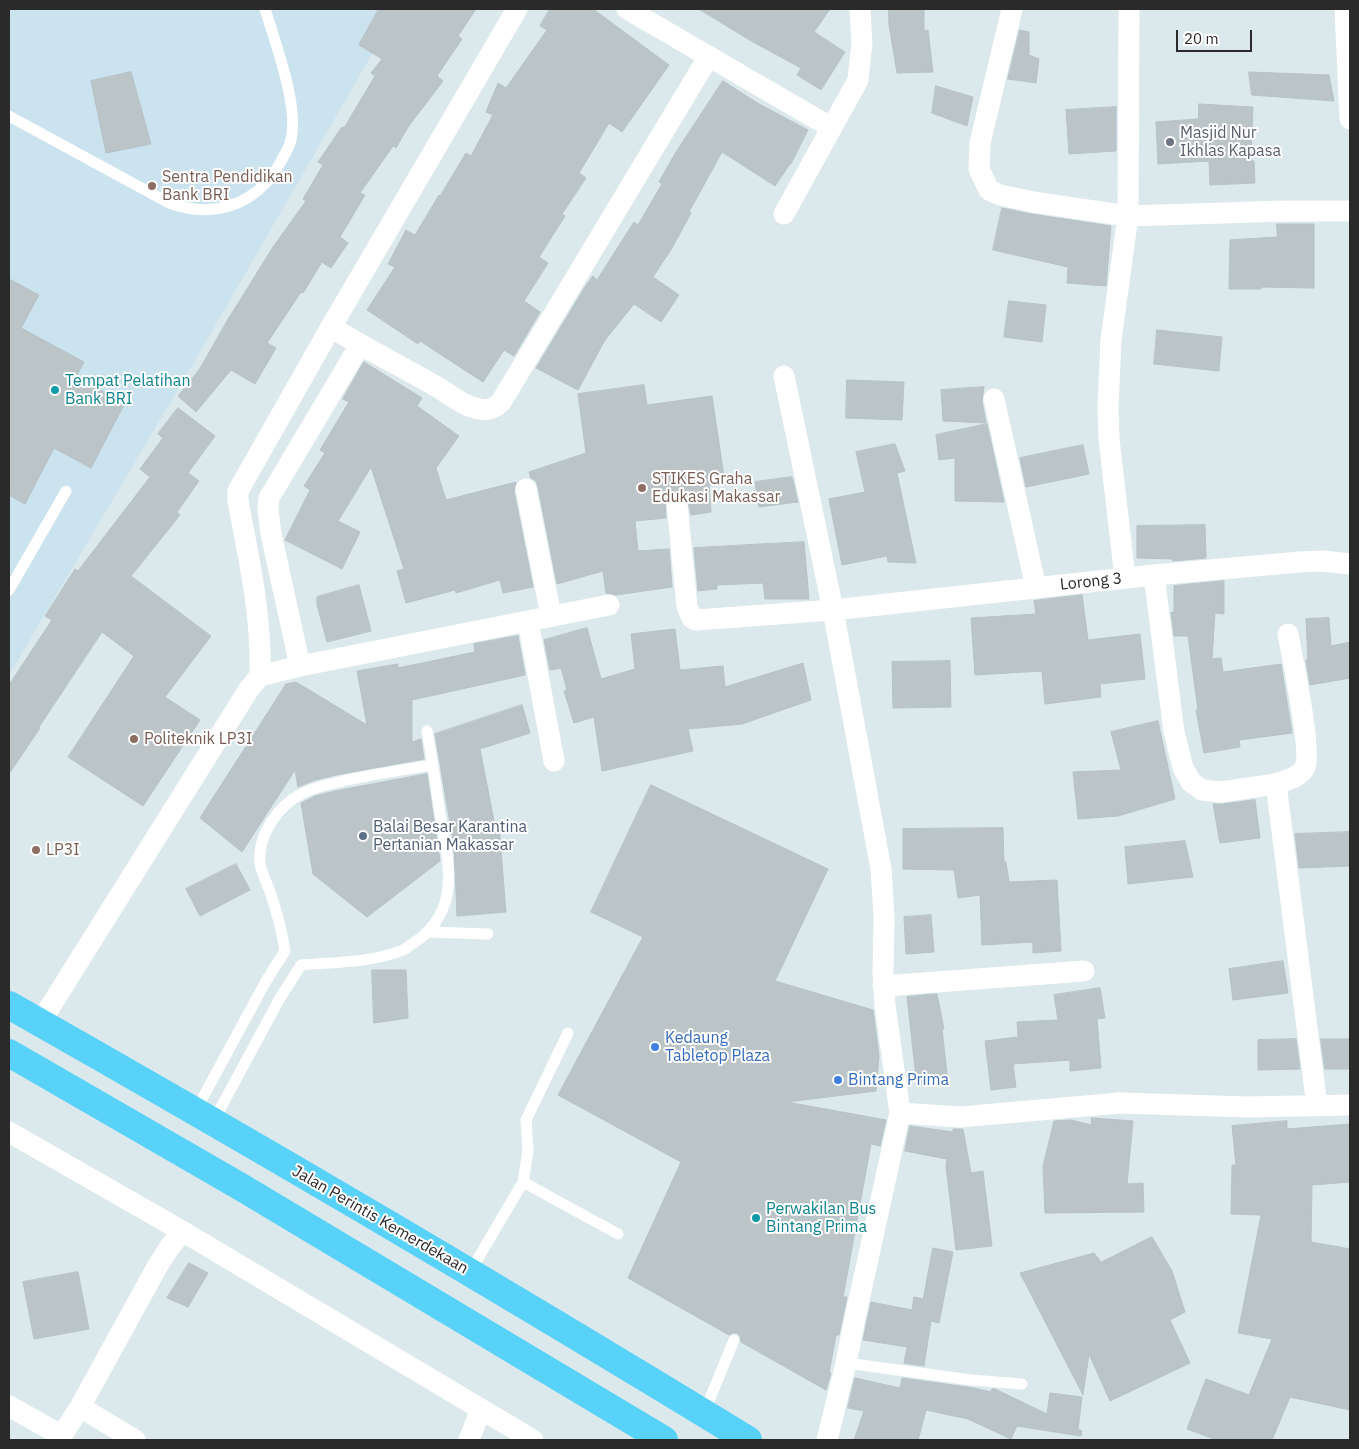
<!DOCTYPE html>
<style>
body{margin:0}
#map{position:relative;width:1359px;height:1449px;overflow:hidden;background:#dbe8ec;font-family:"IBM Plex Sans",sans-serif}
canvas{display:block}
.frame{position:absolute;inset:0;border:10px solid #2a2a2a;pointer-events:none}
.scale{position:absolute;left:1176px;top:30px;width:76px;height:22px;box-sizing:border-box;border:2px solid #2a2a2a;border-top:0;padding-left:6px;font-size:15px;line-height:18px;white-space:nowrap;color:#2a2a2a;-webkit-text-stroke:4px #fff;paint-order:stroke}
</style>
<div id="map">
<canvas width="1359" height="1449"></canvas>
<div class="frame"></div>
<div class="scale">20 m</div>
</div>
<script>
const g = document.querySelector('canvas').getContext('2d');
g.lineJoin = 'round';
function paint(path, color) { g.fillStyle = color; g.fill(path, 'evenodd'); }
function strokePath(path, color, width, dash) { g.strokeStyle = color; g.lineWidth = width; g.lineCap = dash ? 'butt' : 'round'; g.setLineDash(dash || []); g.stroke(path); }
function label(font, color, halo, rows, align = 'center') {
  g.font = font + ' "IBM Plex Sans",sans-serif'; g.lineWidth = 4; g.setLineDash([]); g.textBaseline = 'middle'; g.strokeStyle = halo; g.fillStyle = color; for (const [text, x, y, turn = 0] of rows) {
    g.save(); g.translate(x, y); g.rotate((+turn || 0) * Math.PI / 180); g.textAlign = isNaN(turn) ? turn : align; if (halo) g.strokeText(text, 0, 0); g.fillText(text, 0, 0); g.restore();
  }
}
paint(new Path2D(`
 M 9,9 L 398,9 L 193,364 L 9,675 Z`), '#cbe3ee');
const building = new Path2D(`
 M 379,9 L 476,9 L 458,36 L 462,39 L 437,76 L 443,81 L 408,127 L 396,148 L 393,146 L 360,193 L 365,195 L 340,237 L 348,243 L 331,268 L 322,262 L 303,293 L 301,292 L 267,343 L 276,348 L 255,384 L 231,370 L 196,412 L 178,396 L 199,370 L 227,321 L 273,247 L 306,201 L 303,199 L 323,165 L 318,162 L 342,127 L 344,128 L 375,76 L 371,73 L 382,59 L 359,45 Z
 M 550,9 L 593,9 L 669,65 L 622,132 L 609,123 L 579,173 L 586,178 L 562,214 L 565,216 L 539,257 L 548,263 L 524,301 L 540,312 L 514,356 L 504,350 L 483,382 L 420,341 L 418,344 L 367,310 L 395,267 L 388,264 L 406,230 L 415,235 L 439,195 L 440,196 L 466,153 L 471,156 L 493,115 L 486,112 L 498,83 L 506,88 L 547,30 L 540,26 Z
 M 699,9 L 830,9 L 814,32 L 845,52 L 821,90 L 797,75 L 801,68 L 753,42 Z
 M 889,9 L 924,9 L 924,31 L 928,30 L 933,72 L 897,73 L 889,25 Z
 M 1020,30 L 1029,32 L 1029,55 L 1039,59 L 1036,83 L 1008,79 Z
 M 131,72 L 151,144 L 106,153 L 91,81 Z
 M 1249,72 L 1329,75 L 1334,101 L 1252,95 Z
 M 723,81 L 759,104 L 808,130 L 791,164 L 790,164 L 775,186 L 722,152 L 689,212 L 691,213 L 672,248 L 653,277 L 679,295 L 661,322 L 634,304 L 605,340 L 578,390 L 536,368 L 585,287 L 593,276 L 597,280 L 634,222 L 638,225 L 662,184 L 659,182 L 676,152 Z
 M 936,86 L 973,97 L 967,126 L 932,113 Z
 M 1199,104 L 1253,107 L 1251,161 L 1254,161 L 1255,183 L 1210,185 L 1209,161 L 1158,164 L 1156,122 L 1198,119 Z
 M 1116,107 L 1116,151 L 1069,154 L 1066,110 Z
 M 1002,208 L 1031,214 L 1111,226 L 1106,286 L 1067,283 L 1068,267 L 993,250 Z
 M 1277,224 L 1314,224 L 1314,288 L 1261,287 L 1261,289 L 1229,289 L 1230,240 L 1277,237 Z
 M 9,279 L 39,295 L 21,328 L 84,362 L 76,377 L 125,403 L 91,468 L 54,448 L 25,504 L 9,495 Z
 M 1009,301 L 1046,305 L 1042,342 L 1004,337 Z
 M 1157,330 L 1222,337 L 1219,371 L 1154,364 Z
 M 364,362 L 422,398 L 417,406 L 459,436 L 436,468 L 446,500 L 516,482 L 514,491 L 533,587 L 503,593 L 500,580 L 456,593 L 455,590 L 406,603 L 397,571 L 404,569 L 371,467 L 338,521 L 360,532 L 342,569 L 285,540 L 310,490 L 304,486 L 325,453 L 320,450 L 349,402 L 343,399 Z
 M 847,380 L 904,382 L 902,420 L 846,418 Z
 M 644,385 L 647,405 L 712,396 L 725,483 L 709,485 L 711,512 L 691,515 L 687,497 L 682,492 L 675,492 L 669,494 L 665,499 L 666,518 L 635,521 L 638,551 L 669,549 L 672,587 L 616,595 L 606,593 L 603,571 L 557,584 L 538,487 L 536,481 L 531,478 L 529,472 L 586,453 L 578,394 Z
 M 984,387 L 982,401 L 986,423 L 943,421 L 941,390 Z
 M 178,408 L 215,436 L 188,473 L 199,481 L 177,512 L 180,515 L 131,576 L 211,636 L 165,697 L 200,720 L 143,806 L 68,757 L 134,656 L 102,632 L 39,727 L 40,728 L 9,774 L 9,685 L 52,620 L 45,616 L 75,569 L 78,571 L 150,477 L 140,469 L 163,438 L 158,434 Z
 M 987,424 L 1004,502 L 955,501 L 955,458 L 939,460 L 936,435 Z
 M 895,444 L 905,471 L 897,473 L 916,563 L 888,562 L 887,556 L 842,565 L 829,499 L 865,492 L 856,452 Z
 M 1083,445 L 1089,474 L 1026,487 L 1020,458 Z
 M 792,477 L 798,502 L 759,507 L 755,482 Z
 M 1205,525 L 1206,558 L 1173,561 L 1173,559 L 1137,558 L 1137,526 Z
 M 804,542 L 809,599 L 765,599 L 763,583 L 717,585 L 717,589 L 698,591 L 694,548 Z
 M 1224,581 L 1224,614 L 1215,613 L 1212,659 L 1221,658 L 1223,672 L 1281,664 L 1292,733 L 1239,740 L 1240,747 L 1204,753 L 1196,710 L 1198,710 L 1188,636 L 1174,636 L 1171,612 L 1174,613 L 1174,586 Z
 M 359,585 L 371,631 L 327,642 L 317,605 L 317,597 Z
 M 1082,595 L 1088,640 L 1140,634 L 1145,679 L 1100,684 L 1101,697 L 1045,704 L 1042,671 L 975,675 L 971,618 L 1036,614 L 1034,601 Z
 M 1329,618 L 1331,646 L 1350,642 L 1350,678 L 1310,685 L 1306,660 L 1308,660 L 1306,619 Z
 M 587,628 L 601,679 L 635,669 L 631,634 L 675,629 L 680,670 L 723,666 L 725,687 L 803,663 L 811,700 L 742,724 L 688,729 L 693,751 L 602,771 L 594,717 L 574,723 L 564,691 L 567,690 L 561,668 L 550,670 L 544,640 Z
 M 518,636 L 525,675 L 412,700 L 412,742 L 421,739 L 424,759 L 341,774 L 315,780 L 298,787 L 295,770 L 242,852 L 200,818 L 286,684 L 296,682 L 367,725 L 357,671 L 398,664 L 398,668 L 475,652 L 474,644 Z
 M 950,661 L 951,707 L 893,708 L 892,662 Z
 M 522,705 L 530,733 L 480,749 L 495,826 L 499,826 L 506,912 L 457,916 L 454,847 L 435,734 Z
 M 1158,721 L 1175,799 L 1118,816 L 1078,819 L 1073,772 L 1121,770 L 1111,732 Z
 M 427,774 L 440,861 L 367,917 L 313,874 L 301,803 L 315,796 L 335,791 Z
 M 651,785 L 828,869 L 775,981 L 873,1010 L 879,1056 L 876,1091 L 787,1102 L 886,1120 L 880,1146 L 871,1144 L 843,1297 L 847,1297 L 839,1335 L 836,1335 L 829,1373 L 831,1373 L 826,1390 L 741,1342 L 740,1336 L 737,1333 L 733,1333 L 729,1335 L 628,1278 L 681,1162 L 558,1095 L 643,937 L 591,912 Z
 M 1255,800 L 1260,838 L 1220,843 L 1213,804 L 1223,804 Z
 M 1003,828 L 1004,862 L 1006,862 L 1009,882 L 1057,880 L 1061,951 L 1033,953 L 1033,942 L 982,945 L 980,895 L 958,898 L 954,870 L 903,869 L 903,829 Z
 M 1350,832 L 1350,866 L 1299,868 L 1295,834 Z
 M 1185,841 L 1193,877 L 1128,884 L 1125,847 Z
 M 236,864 L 250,890 L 200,916 L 186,889 Z
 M 931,915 L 934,952 L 906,954 L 904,917 Z
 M 1283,961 L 1288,993 L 1233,1000 L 1229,969 Z
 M 372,970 L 406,970 L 408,1018 L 374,1023 Z
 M 1100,988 L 1105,1018 L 1097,1019 L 1101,1068 L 1070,1071 L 1070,1060 L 1013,1064 L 1016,1087 L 991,1090 L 985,1041 L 1018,1037 L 1017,1022 L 1058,1020 L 1054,995 Z
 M 937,994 L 944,1029 L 942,1029 L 948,1082 L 917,1086 L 907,997 Z
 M 1296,1039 L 1300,1069 L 1258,1070 L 1258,1040 Z
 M 1321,1039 L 1350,1039 L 1350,1069 L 1325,1069 Z
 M 1092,1118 L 1133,1121 L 1127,1184 L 1143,1183 L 1144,1212 L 1045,1213 L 1043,1166 L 1054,1121 L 1071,1120 L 1091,1125 Z
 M 1287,1121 L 1287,1129 L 1350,1124 L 1350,1182 L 1312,1185 L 1311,1242 L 1350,1249 L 1350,1410 L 1290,1397 L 1272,1440 L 1217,1440 L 1187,1429 L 1206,1379 L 1249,1395 L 1272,1339 L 1238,1333 L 1261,1215 L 1231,1214 L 1232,1165 L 1236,1165 L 1232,1126 Z
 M 910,1126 L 953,1132 L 953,1129 L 963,1129 L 971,1173 L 983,1171 L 992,1246 L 956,1250 L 946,1166 L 947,1159 L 905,1151 Z
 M 1152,1237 L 1172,1271 L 1185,1312 L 1170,1320 L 1190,1363 L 1110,1401 L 1089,1354 L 1083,1395 L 1020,1273 L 1094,1253 L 1101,1262 Z
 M 933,1248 L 953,1252 L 939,1323 L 931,1321 L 924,1366 L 904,1363 L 907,1347 L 863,1340 L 871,1302 L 912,1310 L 914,1297 L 923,1299 Z
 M 189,1263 L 208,1273 L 188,1307 L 167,1298 Z
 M 78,1272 L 89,1329 L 34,1339 L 23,1282 Z
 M 855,1378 L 900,1388 L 902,1378 L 974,1388 L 991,1392 L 992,1389 L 995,1389 L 1047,1414 L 1050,1393 L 1082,1397 L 1078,1429 L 1082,1431 L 1081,1436 L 1017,1426 L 1011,1439 L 968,1419 L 926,1410 L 918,1440 L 854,1440 L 864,1411 L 848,1408 Z`);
paint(building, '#bbc4c7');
strokePath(building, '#b5c2c7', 1);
strokePath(new Path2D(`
 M 9,116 L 169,203 C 197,213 223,213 249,197 C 263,188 272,178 280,163 C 283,157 288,150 290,143 C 301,111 275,42 265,9
 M 9,590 L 66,491
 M 428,932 L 488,934
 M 301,965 C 335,962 371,963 403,950 C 408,948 413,943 418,940 C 462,907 448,859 440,814 C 436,786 432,758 427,731
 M 195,1112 L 266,981 L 285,951 C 282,931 277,912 270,892 C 267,883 262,874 260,864 C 257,836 278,805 303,793 C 315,787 330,784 343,781 C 373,774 402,770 433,765
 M 213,1122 L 280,998 L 301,965
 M 523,1182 L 618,1234
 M 470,1272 L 523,1182 L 528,1151 L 526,1120 L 568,1033
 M 846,1363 L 971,1380 L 1022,1384
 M 704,1413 L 734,1340`), '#fff', 11);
strokePath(new Path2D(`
 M 627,9 L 832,128
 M 1012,9 L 980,143 L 979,169 L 989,190 L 1000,195 L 1033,202 L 1128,216 L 1285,211 L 1350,211
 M 1345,9 L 1350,119
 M 784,214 L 858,80 L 862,43 L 860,9
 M 331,327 C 366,349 403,367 439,388 C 452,396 465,407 480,409 C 489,411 495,408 501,402 L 709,56
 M 784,376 L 833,610 L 881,869 L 884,918 L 883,972 L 885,1005 L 900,1113 L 855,1318 L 846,1363 L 827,1440
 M 994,399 L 1036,588
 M 526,489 L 551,616
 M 677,504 L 687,607 L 692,618 L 696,620 L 833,610 L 1154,575 L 1300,562 L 1322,561 L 1350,564
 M 1154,575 L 1174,732 L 1183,768 L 1191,782 L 1202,790 L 1221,792 L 1276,784 L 1317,1106
 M 1125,578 L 1109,439 L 1108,408 L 1111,340 L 1128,216 L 1129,9
 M 528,621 L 554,761
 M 300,666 L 271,534 L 268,510 L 269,498 L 360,345
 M 260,676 C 262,617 249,559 238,501 L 238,491 L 331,327 L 517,9
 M 1276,784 C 1286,780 1300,778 1305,767 C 1312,751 1292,656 1288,634
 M 883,986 L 1084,971
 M 40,1023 L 249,689 L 260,676 L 300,666 L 609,605
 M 900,1113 L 960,1117 L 1120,1103 L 1248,1107 L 1350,1105
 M 9,1132 L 182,1231 L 533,1440
 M 9,1406 L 62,1436
 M 80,1407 L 135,1440
 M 59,1440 L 80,1407 L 157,1267 L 169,1248 L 182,1231
 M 469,1440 L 481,1409`), '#fff', 21);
strokePath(new Path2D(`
 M 9,1005 C 258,1146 504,1291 748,1440
 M 9,1053 L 241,1187 L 664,1440`), '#58d2f8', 28);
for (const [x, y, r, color] of [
 [1170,142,5,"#6b7280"],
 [152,186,5,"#8d6e63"],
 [55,390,5,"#0f9aa8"],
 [642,488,5,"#8d6e63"],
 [134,739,5,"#8d6e63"],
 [363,836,5,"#5c6f8a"],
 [36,850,5,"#8d6e63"],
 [655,1047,5,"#3f7fe0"],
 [838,1080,5,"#3f7fe0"],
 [756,1218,5,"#0f9aa8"]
]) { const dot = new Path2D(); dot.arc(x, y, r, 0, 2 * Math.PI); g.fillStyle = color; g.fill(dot); strokePath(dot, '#fff', 2); }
label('16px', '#5b616d', '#fff', [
 ["Masjid Nur",1180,133],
 ["Ikhlas Kapasa",1180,151]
], 'left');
label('16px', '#785e54', '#fff', [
 ["Sentra Pendidikan",162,177],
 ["Bank BRI",162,195],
 ["STIKES Graha",652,479],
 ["Edukasi Makassar",652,497],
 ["Politeknik LP3I",144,739],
 ["LP3I",46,850]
], 'left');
label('16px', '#0d838f', '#fff', [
 ["Tempat Pelatihan",65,381],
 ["Bank BRI",65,399],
 ["Perwakilan Bus",766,1209],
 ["Bintang Prima",766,1227]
], 'left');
label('16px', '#2a2a2a', '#fff', [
 ["Lorong 3",1091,582,-6],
 ["Jalan Perintis Kemerdekaan",380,1220,30]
]);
label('16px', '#4e5e75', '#fff', [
 ["Balai Besar Karantina",373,827],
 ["Pertanian Makassar",373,845]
], 'left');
label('16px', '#366cbe', '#fff', [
 ["Kedaung",665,1038],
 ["Tabletop Plaza",665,1056],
 ["Bintang Prima",848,1080]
], 'left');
</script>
